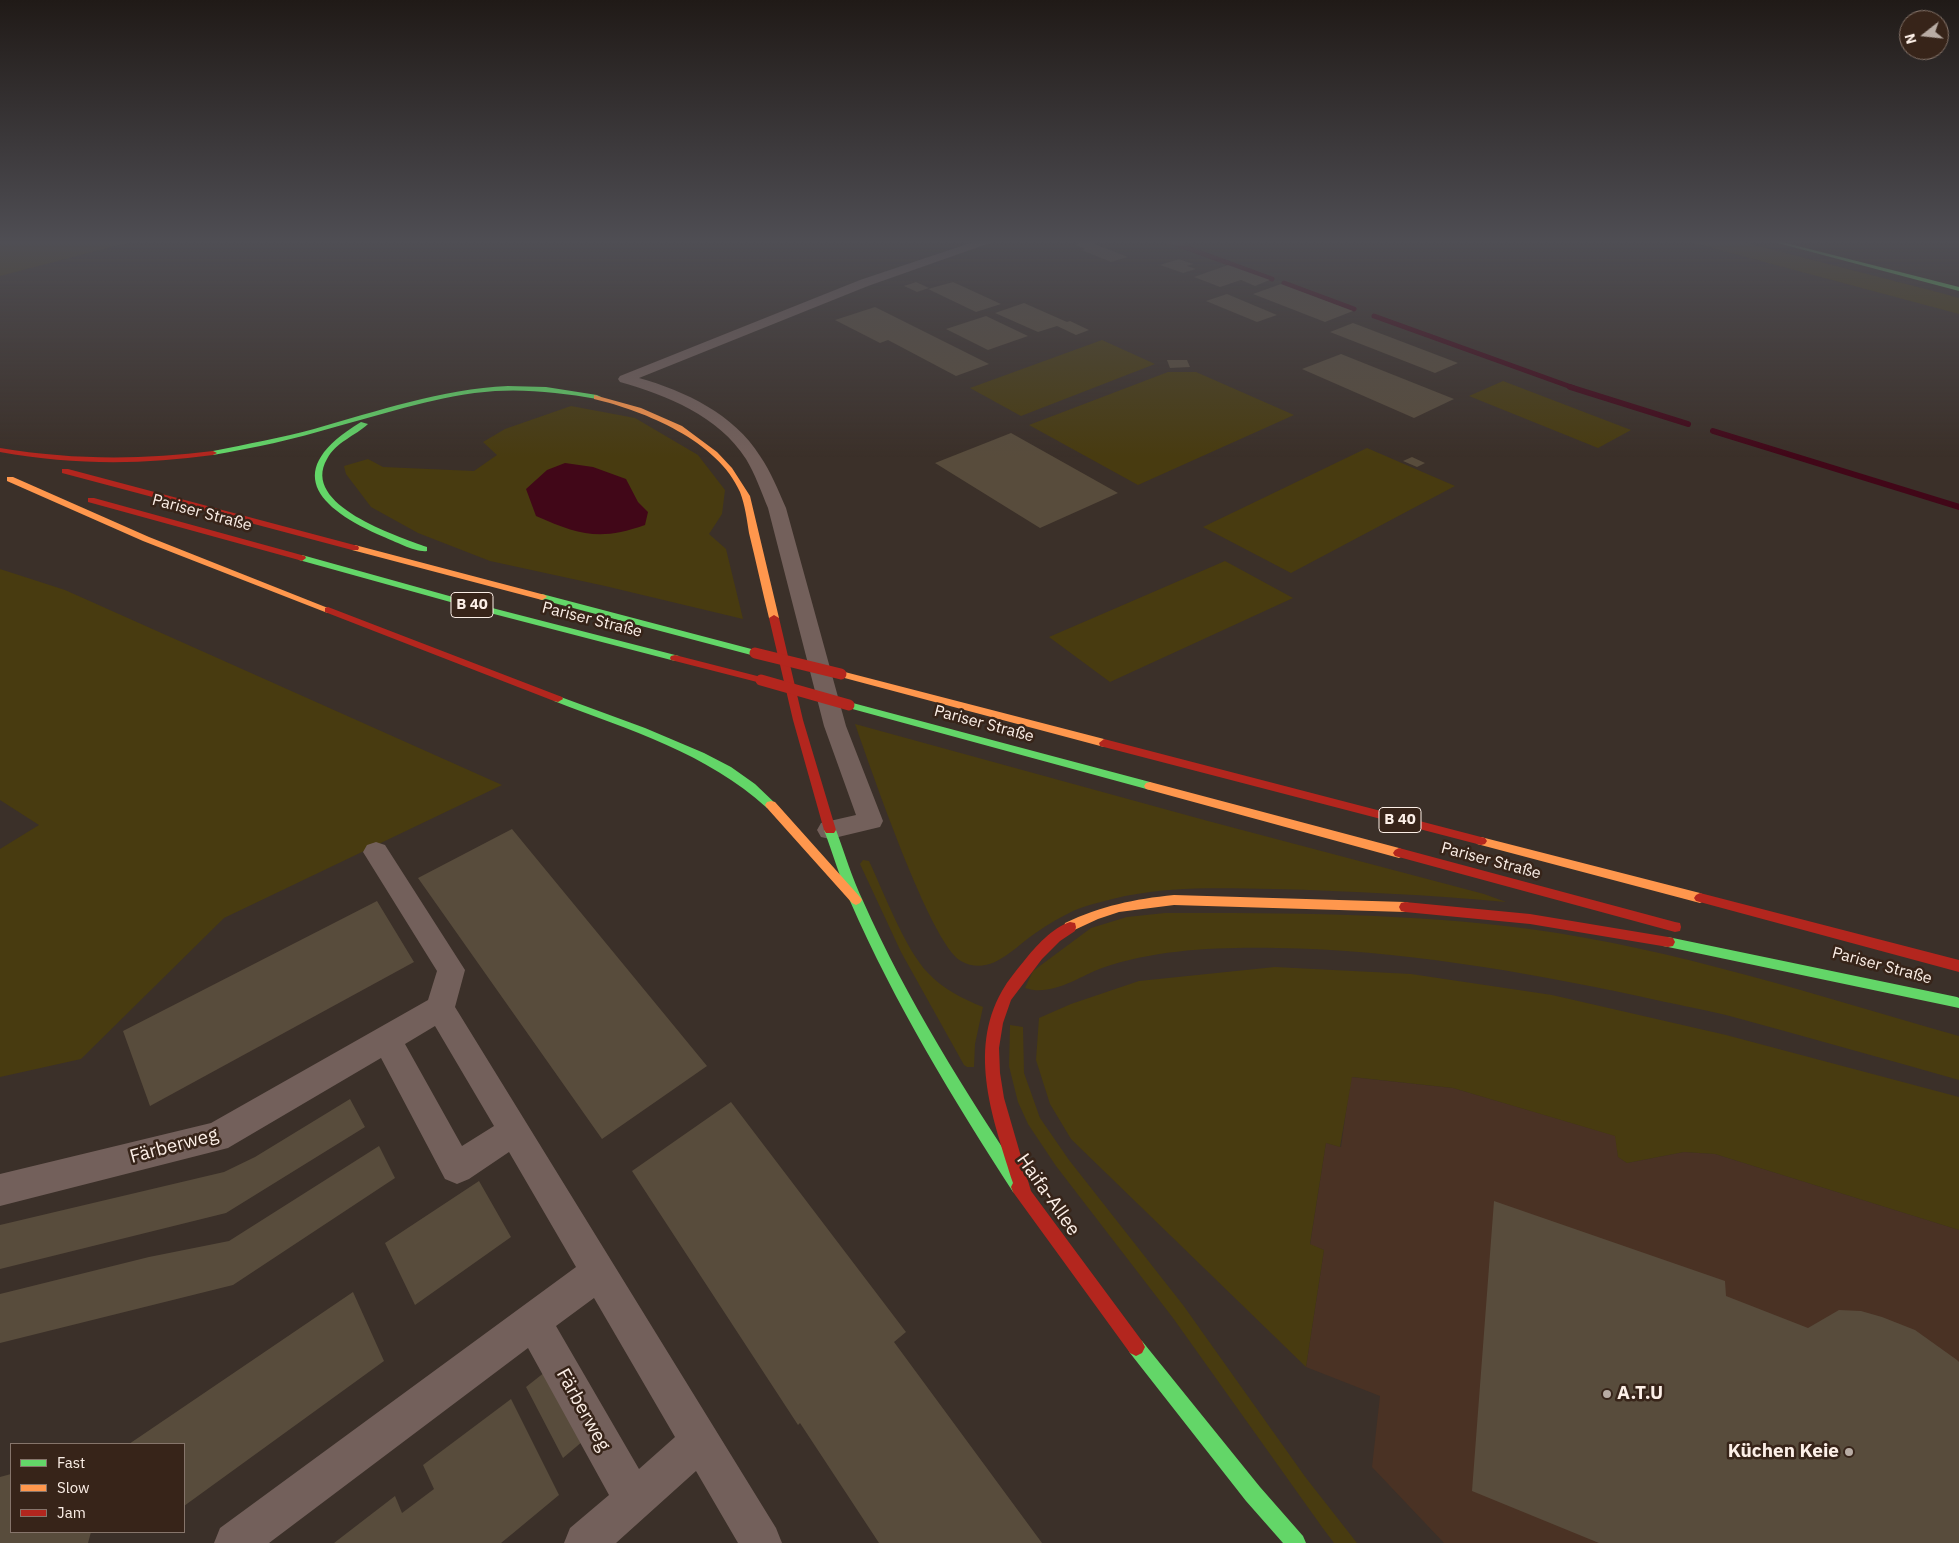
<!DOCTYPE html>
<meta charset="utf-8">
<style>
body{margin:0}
#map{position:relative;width:1959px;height:1543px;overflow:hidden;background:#3b3029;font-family:"IBM Plex Sans",sans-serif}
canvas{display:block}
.legend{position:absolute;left:10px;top:1443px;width:175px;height:90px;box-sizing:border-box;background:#372419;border:1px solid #86756b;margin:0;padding:6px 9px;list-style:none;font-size:15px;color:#fcefe7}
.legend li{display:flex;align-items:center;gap:10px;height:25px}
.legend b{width:25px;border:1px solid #86756b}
.north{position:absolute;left:1899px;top:10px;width:50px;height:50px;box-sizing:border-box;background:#372419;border:1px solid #86756b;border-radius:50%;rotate:254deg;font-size:14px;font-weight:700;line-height:20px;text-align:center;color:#fcefe7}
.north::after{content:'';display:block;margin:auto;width:18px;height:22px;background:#b8aca4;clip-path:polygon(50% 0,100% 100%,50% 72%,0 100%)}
</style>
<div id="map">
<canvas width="1959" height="1543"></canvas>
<ul class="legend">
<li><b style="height:6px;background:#63d668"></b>Fast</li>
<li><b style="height:6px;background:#ff974d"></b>Slow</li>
<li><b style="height:6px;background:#b3261e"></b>Jam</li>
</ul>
<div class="north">N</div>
</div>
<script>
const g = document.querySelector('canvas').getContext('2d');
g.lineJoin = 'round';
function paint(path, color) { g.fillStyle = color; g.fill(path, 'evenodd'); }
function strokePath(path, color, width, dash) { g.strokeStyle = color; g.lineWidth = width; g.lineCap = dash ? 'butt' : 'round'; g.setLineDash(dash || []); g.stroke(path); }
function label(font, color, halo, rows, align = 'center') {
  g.font = font + ' "IBM Plex Sans",sans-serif'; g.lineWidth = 5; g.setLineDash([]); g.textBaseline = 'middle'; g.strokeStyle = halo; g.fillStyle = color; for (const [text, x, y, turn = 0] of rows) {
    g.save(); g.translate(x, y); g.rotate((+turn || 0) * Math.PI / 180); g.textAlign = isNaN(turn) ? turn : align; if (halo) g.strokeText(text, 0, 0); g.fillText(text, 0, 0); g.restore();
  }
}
paint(new Path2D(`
 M 1351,1077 L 1453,1088 L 1616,1136 L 1618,1157 L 1627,1163 L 1684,1152 L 1715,1154 L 1959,1230 L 1959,1543 L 1444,1543 L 1372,1467 L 1380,1396 L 1306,1367 L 1324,1250 L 1310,1245 L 1326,1143 L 1341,1147 Z`), '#4a3224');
paint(new Path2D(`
 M 0,241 L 135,241 L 0,276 Z
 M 1686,241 L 1739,241 L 1941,293 L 1959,298 L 1959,314 Z
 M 1102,340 L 1155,364 L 1021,416 L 970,388 Z
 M 1168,372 L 1196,372 L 1294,415 L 1138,485 L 1029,425 Z
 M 1503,381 L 1631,430 L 1598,448 L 1469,396 Z
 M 571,406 L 635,418 L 698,455 L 725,490 L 722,514 L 709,534 L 726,549 L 743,619 L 605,586 L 490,561 L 418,533 L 371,507 L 346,474 L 344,466 L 368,459 L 383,467 L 474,471 L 497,455 L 483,442 L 505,429 Z
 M 1367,448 L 1455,486 L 1291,573 L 1203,527 Z
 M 1225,561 L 1293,598 L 1110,682 L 1049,637 Z
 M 0,569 L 65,590 L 502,785 L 224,918 L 81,1059 L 0,1077 L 0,849 L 39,825 L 0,800 Z
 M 855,724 L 1208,821 L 1484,894 L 1506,902 C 1429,895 1352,891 1274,889 C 1223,888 1175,886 1125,896 C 1109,900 1089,904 1073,911 C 1061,917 1048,924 1037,932 C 1015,946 991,978 961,961 C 930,944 870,766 855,724 Z
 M 863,860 L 869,861 C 884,893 905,949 928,973 C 943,989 963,999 983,1007 L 975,1044 L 974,1067 L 967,1067 L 964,1065 L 901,952 L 860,864 Z
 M 1165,913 C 1287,913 1409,913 1530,929 C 1676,949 1818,996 1959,1036 L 1959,1080 C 1885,1059 1811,1038 1737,1018 C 1705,1009 1671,1004 1638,996 C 1520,971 1399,950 1277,948 C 1220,947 1157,949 1102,968 C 1078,977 1052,997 1025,988 L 1033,971 L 1091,928 L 1127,917 Z
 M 1275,967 L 1411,974 L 1552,995 L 1726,1035 L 1959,1097 L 1959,1230 L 1715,1154 L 1684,1152 L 1627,1163 L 1618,1157 L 1615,1136 L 1453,1088 L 1352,1077 L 1340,1147 L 1326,1143 L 1310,1244 L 1324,1250 L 1306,1367 L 1071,1139 L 1050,1104 L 1036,1060 L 1039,1018 L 1071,1004 L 1139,981 Z
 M 1010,1025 L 1023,1027 L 1024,1073 L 1040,1118 L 1069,1160 L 1183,1305 L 1306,1478 L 1357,1543 L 1334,1543 L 1322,1527 L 1173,1318 L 1056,1166 L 1028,1124 L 1018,1102 L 1009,1066 Z`), '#483b10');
paint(new Path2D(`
 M 565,463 L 593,467 L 626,479 L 638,502 L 648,512 L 645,525 C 600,541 579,535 536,516 L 526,489 L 547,470 Z`), '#410718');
strokePath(new Path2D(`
 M 1168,241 L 1272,279
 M 1284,283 L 1354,309
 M 1374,316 L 1574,388`), '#410718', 5);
strokePath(new Path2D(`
 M 1570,387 L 1688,424
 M 1713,431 L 1959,507`), '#410718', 6);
paint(new Path2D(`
 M 1087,241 L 1128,257 L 1111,262 L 1081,250 L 1085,249 L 1075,245 Z
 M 1179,259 L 1193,264 L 1187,266 L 1196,269 L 1183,273 L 1160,265 Z
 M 1228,265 L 1270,280 L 1255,286 L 1241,280 L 1220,287 L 1194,277 Z
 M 916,282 L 929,288 L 917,292 L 904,286 Z
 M 953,282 L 1001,304 L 976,312 L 928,289 Z
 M 1281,284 L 1353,311 L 1325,322 L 1253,294 Z
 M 1227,294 L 1277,315 L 1257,322 L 1206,301 Z
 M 1024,303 L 1067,322 L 1070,321 L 1089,330 L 1076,335 L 1057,326 L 1038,332 L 995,313 Z
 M 875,307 L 989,364 L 956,376 L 888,340 L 880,343 L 835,320 Z
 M 986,316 L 1028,336 L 988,350 L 946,329 Z
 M 1353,323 L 1458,363 L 1435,373 L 1330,332 Z
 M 1341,354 L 1454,399 L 1414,418 L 1302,369 Z
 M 1167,360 L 1187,360 L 1190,367 L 1170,368 Z
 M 1011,433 L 1118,493 L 1040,528 L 935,463 Z
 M 1412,457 L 1425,463 L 1417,467 L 1403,461 Z
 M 512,829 L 707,1066 L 602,1139 L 418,878 Z
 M 377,901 L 414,962 L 150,1106 L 123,1031 Z
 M 350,1099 L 365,1127 L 226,1213 L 0,1269 L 0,1225 L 224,1172 L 255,1157 Z
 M 731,1102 L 906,1332 L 894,1342 L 1042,1543 L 879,1543 L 800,1423 L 798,1425 L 632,1171 Z
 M 379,1146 L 395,1178 L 233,1285 L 0,1343 L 0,1294 L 149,1257 L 229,1241 Z
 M 479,1181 L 511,1237 L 415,1305 L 385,1243 Z
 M 1494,1201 L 1725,1281 L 1726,1296 L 1808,1328 L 1839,1310 L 1861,1311 L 1882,1317 L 1915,1330 L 1957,1360 L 1959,1362 L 1959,1543 L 1599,1543 L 1472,1491 Z
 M 353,1292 L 384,1361 L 184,1506 L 184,1444 L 129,1444 Z
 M 545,1372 L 583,1441 L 563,1458 L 526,1387 Z
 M 511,1399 L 559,1495 L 512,1534 L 501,1543 L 334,1543 L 395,1496 L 402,1513 L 434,1489 L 423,1465 Z
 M 11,1474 L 11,1532 L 91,1532 L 88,1543 L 0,1543 L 0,1477 Z`), '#584c3c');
paint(new Path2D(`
 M 976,241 L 992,241 L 990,243 L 868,286 L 639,378 C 685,391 734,414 760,456 C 771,472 778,490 786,508 L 846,726 L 883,821 L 880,827 L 830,839 L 821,837 L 817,830 L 821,823 L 856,815 L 824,726 L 768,508 C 761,491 755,474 746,459 C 719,416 666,395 620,382 L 618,379 L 620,376 L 860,280 Z
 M 376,842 L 385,845 L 465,970 L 455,1007 L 776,1528 L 782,1543 L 738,1543 L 696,1471 L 616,1543 L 564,1543 L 570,1528 L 609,1495 L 528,1348 L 269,1543 L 214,1543 L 220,1528 L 576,1267 L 509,1152 L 469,1179 L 457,1184 L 445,1179 L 381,1058 L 228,1148 L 0,1206 L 0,1174 L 211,1123 L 428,1000 L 437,971 L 363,852 L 367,845 ZM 435,1026 L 494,1126 L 462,1146 L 405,1044 ZM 594,1298 L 675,1437 L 639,1469 L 556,1326 Z`), '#73605b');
paint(new Path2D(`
 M 1770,241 L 1778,241 L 1959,287 L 1959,291 Z
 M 508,386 L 546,387 L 597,395 L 601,397 L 597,399 C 563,393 529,389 495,391 C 440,395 388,413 335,427 C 295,439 254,448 213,455 L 209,453 L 213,451 C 247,444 281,438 314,429 C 378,411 441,389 508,386 Z
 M 361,422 L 368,424 C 355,436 336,442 327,459 C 300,505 397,536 427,547 L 427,551 C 417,553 394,541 384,537 C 316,508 281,470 361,422 Z
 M 302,555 L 496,609 L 679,656 L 680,658 L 675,661 L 490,613 L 299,560 L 298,558 Z
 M 542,594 L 759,651 L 760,653 L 755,656 L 539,599 L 539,595 Z
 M 558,696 L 645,728 L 704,753 L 731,767 L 755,784 L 777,805 L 775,808 L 767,808 C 707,753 629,730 554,701 L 553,699 L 554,697 Z
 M 849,702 L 1150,782 L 1156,786 L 1150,790 L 845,707 L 844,705 Z
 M 830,826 L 834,827 L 836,830 C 845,854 852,878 863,901 C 907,1000 965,1091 1025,1182 L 1027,1187 L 1025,1192 L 1019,1195 L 1013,1192 C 953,1099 895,1004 850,901 C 840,878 833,854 824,830 L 826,827 Z
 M 1668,937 L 1957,997 L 1959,998 L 1959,1008 L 1668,947 L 1663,946 L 1661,942 L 1663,938 Z
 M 1136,1338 L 1142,1341 L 1260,1487 L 1303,1536 L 1306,1543 L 1283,1543 L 1246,1501 L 1130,1353 L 1127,1347 L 1130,1341 Z`), '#63d668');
paint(new Path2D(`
 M 594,395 L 641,408 L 682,426 L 717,452 L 732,468 L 750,496 L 779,618 L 777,620 L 771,620 L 769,618 C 762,590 756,561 749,533 C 747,520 745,505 740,492 C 718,441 645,411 594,399 Z
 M 7,477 L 13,477 L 149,537 L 333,610 L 328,613 L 325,612 L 143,541 L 7,481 Z
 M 355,545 L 545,595 L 547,597 L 542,600 L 352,550 L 352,546 Z
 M 841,671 L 1104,739 L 1109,743 L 1104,747 L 837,676 L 836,674 L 837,672 Z
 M 1150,782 L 1399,848 L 1403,850 L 1405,853 L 1403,856 L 1399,858 L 1146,789 L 1144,786 L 1146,783 Z
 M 771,801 L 775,802 L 860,897 L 862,900 L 860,903 L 856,905 L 852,903 L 767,808 L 765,805 L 767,802 Z
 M 1481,837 L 1700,893 L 1704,895 L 1706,898 L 1704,901 L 1700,903 L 1477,844 L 1475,841 L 1477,838 Z
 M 1174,895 L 1405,902 L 1409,903 L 1411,907 L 1409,911 L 1405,912 L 1174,905 L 1119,912 L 1098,919 L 1070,932 L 1065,931 L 1064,927 L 1065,923 C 1101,906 1134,899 1174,895 Z`), '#ff974d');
paint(new Path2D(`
 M 0,448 C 72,460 141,460 213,451 L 217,453 L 213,455 C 141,465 72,465 0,452 Z
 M 62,469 L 68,469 L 358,546 L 359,548 L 358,550 L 352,550 L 62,473 Z
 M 88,498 L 94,498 L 305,556 L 306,558 L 302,561 L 299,560 L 88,502 Z
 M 328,607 L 562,697 L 563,699 L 558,702 L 554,701 L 325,612 L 325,608 Z
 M 774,615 L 779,618 L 803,720 L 836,830 L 834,833 L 826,833 L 824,830 L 793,720 L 769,618 Z
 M 675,655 L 765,678 L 766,680 L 761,683 L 671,660 L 670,658 L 671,656 Z
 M 1104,739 L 1481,837 L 1485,838 L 1487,841 L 1485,844 L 1481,845 L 1100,746 L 1099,743 Z
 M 1399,848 L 1675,922 L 1680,923 L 1681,927 L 1680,931 L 1675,932 L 1395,856 L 1393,853 L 1395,850 Z
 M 1700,893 L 1959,960 L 1959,972 L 1696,901 L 1694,898 L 1696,895 Z
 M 1405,902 L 1530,914 L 1668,937 L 1673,938 L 1675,942 L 1673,946 L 1668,947 L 1530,924 L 1405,912 L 1401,911 L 1399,907 L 1401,903 Z
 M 1070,922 L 1075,923 L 1076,927 L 1075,931 L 1060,941 L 1042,959 L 1011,1000 L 1003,1023 L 999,1048 L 1000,1073 L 1004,1098 L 1031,1191 L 1142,1341 L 1145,1347 L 1142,1353 L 1136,1356 L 1130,1353 L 1013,1192 L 1011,1187 L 1013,1183 C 994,1122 967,1052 1002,991 C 1008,980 1016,971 1024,961 C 1036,946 1052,928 1070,922 Z`), '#b3261e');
strokePath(new Path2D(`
 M 755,653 L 841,674
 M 761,680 L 849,705`), '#b3261e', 11);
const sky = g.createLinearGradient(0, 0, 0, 457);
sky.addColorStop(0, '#201a17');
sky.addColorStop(0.53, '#4f4e54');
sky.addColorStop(1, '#4f4e5400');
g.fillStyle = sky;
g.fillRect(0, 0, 1959, 457);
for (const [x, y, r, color] of [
 [1607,1394,5,"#b8aca4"],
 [1849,1452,5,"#b8aca4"]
]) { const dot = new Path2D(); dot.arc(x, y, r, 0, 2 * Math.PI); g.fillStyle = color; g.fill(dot); strokePath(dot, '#372419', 2); }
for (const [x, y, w] of [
 [472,605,42],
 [1400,820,42]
]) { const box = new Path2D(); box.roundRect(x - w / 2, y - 12.5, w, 25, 4); g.fillStyle = '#372419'; g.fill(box); strokePath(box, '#fcefe7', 1); }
label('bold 15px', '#fcefe7', null, [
 ["B 40",472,605],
 ["B 40",1400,820]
]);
label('16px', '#fcefe7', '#372419', [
 ["Pariser Straße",202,513,15],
 ["Pariser Straße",592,620,14],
 ["Pariser Straße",984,724,15],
 ["Pariser Straße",1491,861,15],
 ["Pariser Straße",1882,966,15]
]);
label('19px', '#fcefe7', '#372419', [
 ["Färberweg",174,1146,-15],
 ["Haifa-Allee",1048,1195,55],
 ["Färberweg",583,1410,61]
]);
label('bold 19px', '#fcefe7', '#372419', [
 ["A.T.U",1617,1394],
 ["Küchen Keie",1839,1452,"right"]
], 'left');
</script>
